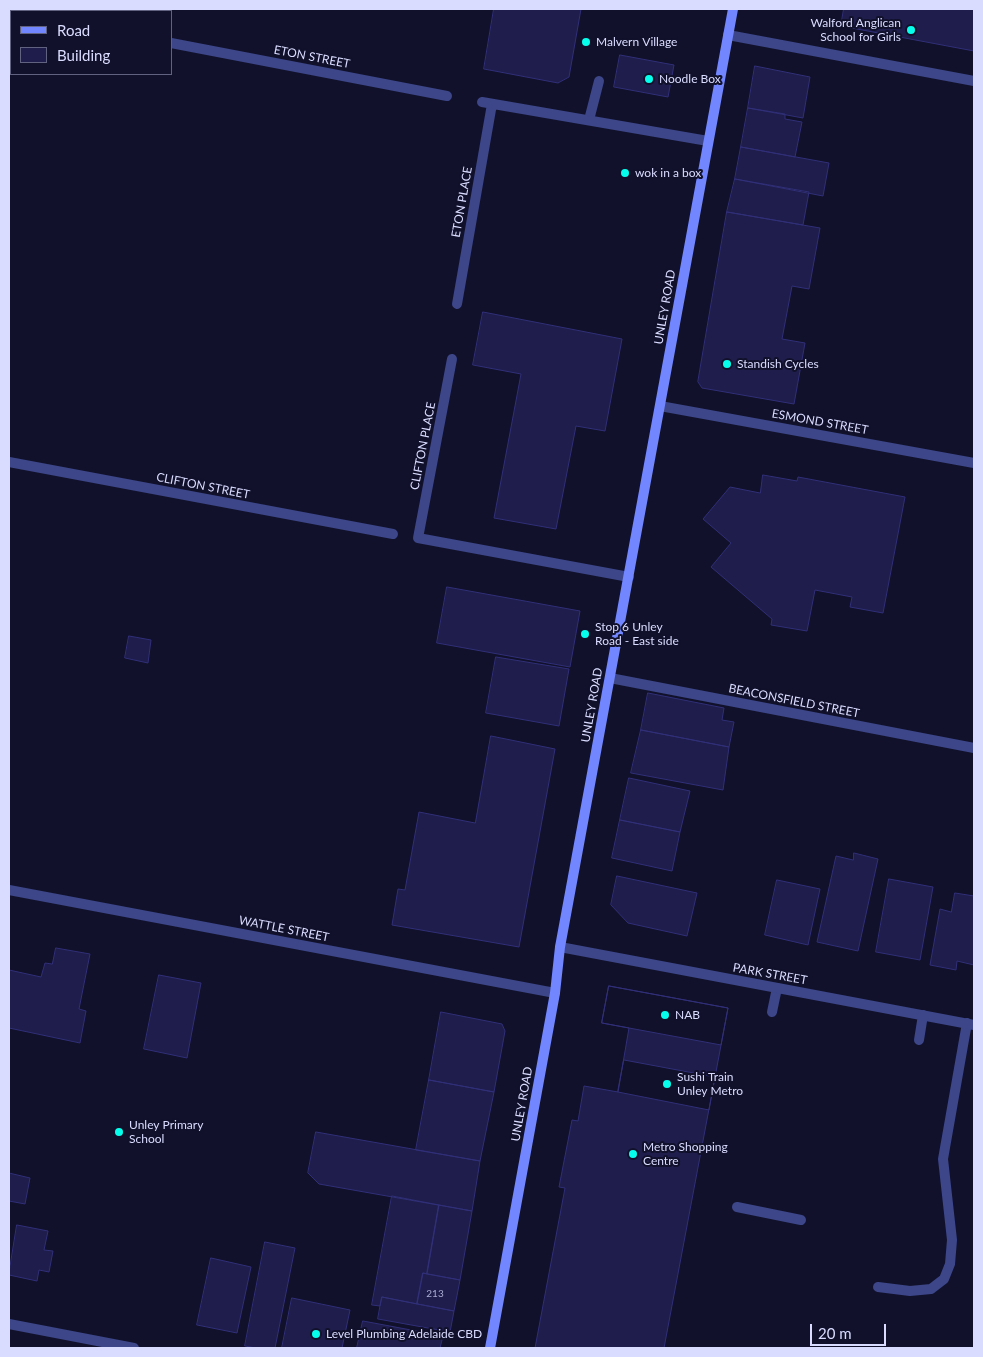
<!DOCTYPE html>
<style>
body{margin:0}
#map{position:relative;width:983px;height:1357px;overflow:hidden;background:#11112b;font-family:Lato,sans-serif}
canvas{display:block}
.frame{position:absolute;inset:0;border:10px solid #dadcff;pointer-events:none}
.legend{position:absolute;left:10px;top:10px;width:162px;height:65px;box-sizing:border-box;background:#11112b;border:1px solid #616280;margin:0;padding:6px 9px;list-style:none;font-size:15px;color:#dadcff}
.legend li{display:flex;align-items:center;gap:10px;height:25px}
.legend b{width:25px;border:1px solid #616280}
.scale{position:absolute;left:810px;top:1324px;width:76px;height:22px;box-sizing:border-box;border:2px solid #dadcff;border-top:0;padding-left:6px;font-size:15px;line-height:18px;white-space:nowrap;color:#dadcff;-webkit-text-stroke:4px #11112b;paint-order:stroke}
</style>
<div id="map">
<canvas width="983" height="1357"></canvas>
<div class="frame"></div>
<ul class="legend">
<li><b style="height:6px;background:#7186ff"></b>Road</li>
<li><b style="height:14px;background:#1e1d4c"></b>Building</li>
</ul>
<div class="scale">20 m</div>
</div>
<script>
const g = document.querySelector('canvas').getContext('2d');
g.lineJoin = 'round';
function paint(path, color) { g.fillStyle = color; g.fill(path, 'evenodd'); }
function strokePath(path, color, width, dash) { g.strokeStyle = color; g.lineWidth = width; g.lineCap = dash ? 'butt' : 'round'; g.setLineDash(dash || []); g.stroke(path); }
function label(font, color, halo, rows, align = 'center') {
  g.font = font + ' Lato,sans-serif'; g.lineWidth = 4; g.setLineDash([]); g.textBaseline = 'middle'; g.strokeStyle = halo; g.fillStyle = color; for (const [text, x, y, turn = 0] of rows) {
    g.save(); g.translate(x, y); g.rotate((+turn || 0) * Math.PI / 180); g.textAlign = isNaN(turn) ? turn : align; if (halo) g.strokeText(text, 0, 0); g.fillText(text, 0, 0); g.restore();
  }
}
const building = new Path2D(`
 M 494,9 L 581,9 L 569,77 L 558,83 L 484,69 Z
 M 844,9 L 974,9 L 974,51 L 841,26 Z
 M 620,55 L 674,65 L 668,97 L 614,87 Z
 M 755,66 L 810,77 L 803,118 L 748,108 Z
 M 748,108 L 785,114 L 785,119 L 802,122 L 795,157 L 741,147 Z
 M 741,147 L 829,163 L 823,196 L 735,179 Z
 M 735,179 L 809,192 L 803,225 L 727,212 Z
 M 727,212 L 820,228 L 809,289 L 792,286 L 782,339 L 805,343 L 794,404 L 702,388 L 698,382 Z
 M 483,312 L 622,339 L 605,431 L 576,426 L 556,529 L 494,518 L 521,374 L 473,365 Z
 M 763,475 L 797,481 L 798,477 L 905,497 L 883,613 L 850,607 L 852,597 L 815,590 L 807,631 L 771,625 L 772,619 L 711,567 L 731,543 L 703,519 L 730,487 L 760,493 Z
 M 447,587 L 580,611 L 570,667 L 437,643 Z
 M 129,636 L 151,640 L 148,663 L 125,658 Z
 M 496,657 L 569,669 L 559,726 L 486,713 Z
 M 648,693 L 724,708 L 722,720 L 734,722 L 729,747 L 641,730 Z
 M 641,730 L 729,747 L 723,790 L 631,773 Z
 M 491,736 L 555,749 L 519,947 L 392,925 L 398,889 L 405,890 L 419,812 L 475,823 Z
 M 629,778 L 690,791 L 680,832 L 620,820 Z
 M 620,820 L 680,832 L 672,871 L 612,858 Z
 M 854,853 L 878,859 L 858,951 L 817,942 L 836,856 L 853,860 Z
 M 617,876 L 697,893 L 687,936 L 628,923 L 611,905 Z
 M 889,879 L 933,887 L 920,960 L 876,952 Z
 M 777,880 L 820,889 L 808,945 L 765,935 Z
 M 955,893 L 974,896 L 974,965 L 957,961 L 956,970 L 930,965 L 940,909 L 951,912 Z
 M 56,948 L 90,954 L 79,1009 L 86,1011 L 80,1043 L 9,1028 L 9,970 L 41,977 L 45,963 L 52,964 Z
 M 159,975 L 201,983 L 187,1058 L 144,1049 Z
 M 609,986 L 728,1008 L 664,1348 L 535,1348 L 565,1188 L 559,1187 L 572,1120 L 578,1121 L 584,1086 L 618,1092 L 629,1028 L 602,1023 Z
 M 609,986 L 728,1008 L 721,1045 L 602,1023 Z
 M 441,1012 L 502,1024 L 505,1031 L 494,1092 L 429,1080 Z
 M 624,1060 L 715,1077 L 709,1110 L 618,1092 Z
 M 429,1080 L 494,1092 L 480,1161 L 416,1150 Z
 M 316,1132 L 480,1161 L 472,1211 L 319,1184 L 308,1173 Z
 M 9,1173 L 30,1178 L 25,1204 L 9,1201 Z
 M 392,1196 L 439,1205 L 427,1274 L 423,1273 L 417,1304 L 382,1297 L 380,1306 L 372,1305 Z
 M 439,1205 L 472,1211 L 460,1280 L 427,1274 Z
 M 17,1225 L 48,1231 L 44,1250 L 53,1251 L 49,1272 L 39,1270 L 37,1281 L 9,1275 Z
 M 265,1242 L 295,1248 L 275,1348 L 256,1348 L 245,1346 Z
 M 211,1258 L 251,1267 L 237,1333 L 197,1325 Z
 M 423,1273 L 460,1280 L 454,1311 L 417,1304 Z
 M 382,1297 L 454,1311 L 450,1332 L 378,1319 Z
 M 292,1298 L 350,1310 L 342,1348 L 282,1348 Z
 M 363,1321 L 443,1336 L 440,1348 L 357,1348 Z`);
paint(building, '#1e1d4c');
strokePath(building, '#312f78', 1);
strokePath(new Path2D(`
 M 589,120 L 599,81
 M 772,1012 L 777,988
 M 919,1040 L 923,1015
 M 737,1207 L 801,1220
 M 878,1287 L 910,1291 L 931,1289 L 944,1279 L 950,1264 L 952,1240 L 943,1159 L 967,1023`), '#3c4689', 10);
strokePath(new Path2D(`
 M 9,11 L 11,12
 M 728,35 L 974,81
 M 171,43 L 447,96
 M 482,102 L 708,141
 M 457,304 L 492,104
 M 452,359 L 418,538 L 629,577
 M 660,406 L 974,463
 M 9,462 L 393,534
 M 610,678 L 974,748
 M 9,1324 L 134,1348`), '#3c4689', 10);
strokePath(new Path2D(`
 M 9,890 L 555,993
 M 560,947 L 974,1025`), '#3c4689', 10);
strokePath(new Path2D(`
 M 490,1348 L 555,993 L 560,947 L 733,9`), '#7186ff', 10);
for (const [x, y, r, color] of [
 [911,30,5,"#06ffed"],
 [586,42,5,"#06ffed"],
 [649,79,5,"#06ffed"],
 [625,173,5,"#06ffed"],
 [727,364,5,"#06ffed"],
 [585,634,5,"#06ffed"],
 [665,1015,5,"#06ffed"],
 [667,1084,5,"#06ffed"],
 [119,1132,5,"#06ffed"],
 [633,1154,5,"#06ffed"],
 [316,1334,5,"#06ffed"]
]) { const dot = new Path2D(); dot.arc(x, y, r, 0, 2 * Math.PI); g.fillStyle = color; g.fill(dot); strokePath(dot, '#11112b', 2); }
label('10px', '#abacd2', null, [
 ["213",435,1294]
]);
label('12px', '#dadcff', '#11112b', [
 ["Walford Anglican",901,23,"right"],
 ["School for Girls",901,37,"right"],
 ["Malvern Village",596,42],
 ["Noodle Box",659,79],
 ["wok in a box",635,173],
 ["Standish Cycles",737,364],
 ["Stop 6 Unley",595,627],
 ["Road - East side",595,641],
 ["NAB",675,1015],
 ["Sushi Train",677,1077],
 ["Unley Metro",677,1091],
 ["Unley Primary",129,1125],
 ["School",129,1139],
 ["Metro Shopping",643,1147],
 ["Centre",643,1161],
 ["Level Plumbing Adelaide CBD",326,1334]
], 'left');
label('12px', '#dadcff', '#11112b', [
 ["ETON STREET",312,57,11],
 ["ETON PLACE",462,202,-80],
 ["UNLEY ROAD",665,307,-80],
 ["ESMOND STREET",820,422,10],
 ["CLIFTON PLACE",423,446,-79],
 ["CLIFTON STREET",203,486,11],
 ["BEACONSFIELD STREET",794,701,11],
 ["UNLEY ROAD",592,705,-80],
 ["WATTLE STREET",284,929,11],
 ["PARK STREET",770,974,10],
 ["UNLEY ROAD",522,1104,-80]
]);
</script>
